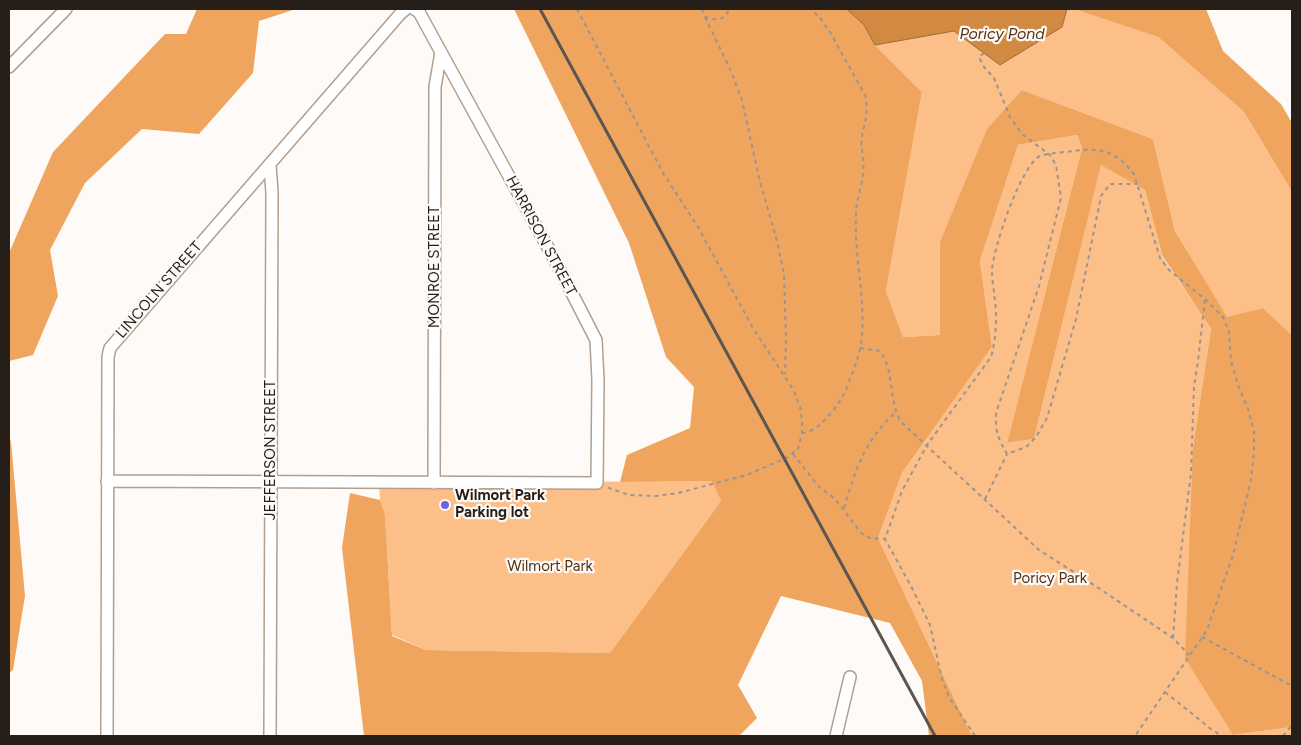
<!DOCTYPE html>
<style>
body{margin:0}
#map{position:relative;width:1301px;height:745px;overflow:hidden;background:#fefaf7;font-family:Figtree,sans-serif}
canvas{display:block}
.frame{position:absolute;inset:0;border:10px solid #261f19;pointer-events:none}
</style>
<div id="map">
<canvas width="1301" height="745"></canvas>
<div class="frame"></div>
</div>
<script>
const g = document.querySelector('canvas').getContext('2d');
g.lineJoin = 'round';
function paint(path, color) { g.fillStyle = color; g.fill(path, 'evenodd'); }
function strokePath(path, color, width, dash) { g.strokeStyle = color; g.lineWidth = width; g.lineCap = dash ? 'butt' : 'round'; g.setLineDash(dash || []); g.stroke(path); }
function label(font, color, halo, rows, align = 'center') {
  g.font = font + ' Figtree,sans-serif'; g.lineWidth = 4.5; g.setLineDash([]); g.textBaseline = 'middle'; g.strokeStyle = halo; g.fillStyle = color; for (const [text, x, y, turn = 0] of rows) {
    g.save(); g.translate(x, y); g.rotate((+turn || 0) * Math.PI / 180); g.textAlign = isNaN(turn) ? turn : align; if (halo) g.strokeText(text, 0, 0); g.fillText(text, 0, 0); g.restore();
  }
}
paint(new Path2D(`
 M 1067,9 L 1073,9 L 1158,37 L 1244,112 L 1292,192 L 1292,335 L 1263,308 L 1227,318 L 1175,231 L 1153,139 L 1022,90 L 940,242 L 940,335 L 903,337 L 886,291 L 922,92 L 875,45 L 954,31 L 1000,65 L 1062,27 Z
 M 1077,135 L 1082,148 L 1007,443 L 1034,439 L 1101,164 L 1145,190 L 1162,256 L 1211,329 L 1193,447 L 1233,735 L 1292,727 L 1292,736 L 972,736 L 878,538 L 902,473 L 992,347 L 980,261 L 1018,145 Z
 M 713,481 L 721,501 L 610,653 L 426,650 L 392,635 L 385,514 L 380,500 L 379,483 Z`), '#fcbf88');
paint(new Path2D(`
 M 197,9 L 296,9 L 259,21 L 253,73 L 199,134 L 142,129 L 85,183 L 50,250 L 58,296 L 33,355 L 9,361 L 9,253 L 53,152 L 165,34 L 186,34 Z
 M 514,9 L 847,9 L 864,25 L 875,45 L 922,92 L 886,291 L 903,337 L 940,335 L 940,242 L 987,129 L 1022,90 L 1153,139 L 1175,231 L 1227,317 L 1263,308 L 1292,335 L 1292,727 L 1233,735 L 1185,658 L 1193,447 L 1211,329 L 1162,255 L 1145,190 L 1101,165 L 1034,439 L 1007,443 L 1082,148 L 1077,135 L 1018,145 L 980,261 L 992,347 L 902,473 L 878,538 L 972,736 L 929,736 L 922,681 L 890,623 L 781,596 L 738,685 L 757,718 L 739,736 L 364,736 L 342,548 L 350,493 L 380,500 L 385,514 L 392,636 L 426,650 L 610,653 L 721,501 L 712,481 L 620,482 L 627,455 L 690,428 L 694,387 L 666,357 L 629,243 Z
 M 1073,9 L 1206,9 L 1223,51 L 1281,104 L 1292,123 L 1292,192 L 1244,112 L 1158,37 Z
 M 9,437 L 11,442 L 25,596 L 13,670 L 9,673 Z`), '#efa55e');
const water = new Path2D(`
 M 847,9 L 1067,9 L 1062,27 L 1000,65 L 954,31 L 875,45 L 864,25 Z`);
paint(water, '#d28941');
strokePath(water, '#9e6935', 1);
const minor = new Path2D(`
 M 9,67 L 66,9
 M 107,481 L 597,483 L 598,380 L 596,340 L 557,264 L 419,12 L 414,9
 M 434,483 L 435,87 L 441,52
 M 107,736 L 108,357 L 110,348 L 401,13 L 406,9
 M 270,736 L 272,193 L 270,165
 M 836,736 L 850,677`);
strokePath(minor, '#b19f90', 14);
strokePath(new Path2D(`
 M 577,9 L 663,173 L 698,227 L 753,328 L 794,391 L 800,407 L 802,420 L 802,433 L 798,449 L 788,457 L 747,475 L 678,493 L 656,496 L 629,495 L 606,487
 M 702,9 L 705,17 C 716,21 725,21 729,9
 M 759,9 L 771,9
 M 705,17 L 730,69 L 742,100 L 760,182 L 776,237 L 784,274 L 786,339 L 785,374
 M 984,53 L 979,57 L 984,67 L 994,78 L 1010,117 L 1022,134 L 1050,155 L 1056,165 L 1061,198 L 1039,286 L 996,413 C 995,432 998,438 1007,454 L 1026,447 L 1036,437 L 1047,418 L 1076,319 L 1101,196 L 1110,184 L 1137,184
 M 860,348 L 880,351 C 895,371 888,401 901,422 L 1039,550 L 1088,581 L 1173,638 L 1189,655
 M 802,433 C 815,432 823,422 832,412 C 840,402 846,391 850,379 C 856,365 861,350 862,335 C 865,295 854,255 856,214 C 856,200 862,187 863,173 C 865,161 860,148 862,136 C 865,121 869,110 865,95 L 831,34 L 821,19 L 811,9
 M 793,454 L 819,487 L 834,498 L 843,509 L 861,533 L 870,538 L 885,539
 M 985,499 L 1007,454
 M 844,508 C 856,469 864,441 895,413
 M 1202,637 L 1292,686
 M 1173,638 L 1177,583 L 1191,473 L 1194,387 L 1198,361 L 1205,299
 M 1165,692 L 1211,729 L 1222,736
 M 975,736 L 949,697 L 942,679 L 930,625 L 913,590 L 885,539 L 902,491 L 927,445 L 991,357 C 996,339 997,320 995,301 C 994,291 992,280 992,270 C 993,249 1021,165 1040,156 C 1048,153 1066,152 1074,151 C 1102,147 1117,152 1134,174 L 1160,258 L 1169,270 L 1205,299 L 1223,317 L 1229,332 L 1231,361 L 1238,385 L 1248,409 L 1254,431 L 1254,452 L 1251,480 L 1233,555 L 1207,630 L 1135,736
 M 1283,736 L 1292,725`), '#9a9590', 2, [4, 4]);
strokePath(minor, '#fff', 11);
strokePath(new Path2D(`
 M 540,9 L 935,736`), '#5c5550', 3);
for (const [x, y, r, color] of [
 [445,505,5,"#6f63dd"]
]) { const dot = new Path2D(); dot.arc(x, y, r, 0, 2 * Math.PI); g.fillStyle = color; g.fill(dot); strokePath(dot, '#fefaf7', 2); }
label('15px', '#261f19', '#fefaf7', [
 ["HARRISON STREET",541,236,62],
 ["MONROE STREET",435,267,-90],
 ["LINCOLN STREET",159,290,-49],
 ["JEFFERSON STREET",271,450,-90]
]);
label('bold 15px', '#261f19', '#fefaf7', [
 ["Wilmort Park",455,496],
 ["Parking lot",455,513]
], 'left');
label('15px', '#503214', '#fefaf7', [
 ["Wilmort Park",550,567],
 ["Poricy Park",1050,579]
]);
label('italic 16px', '#513315', '#fefaf7', [
 ["Poricy Pond",1002,34]
]);
</script>
